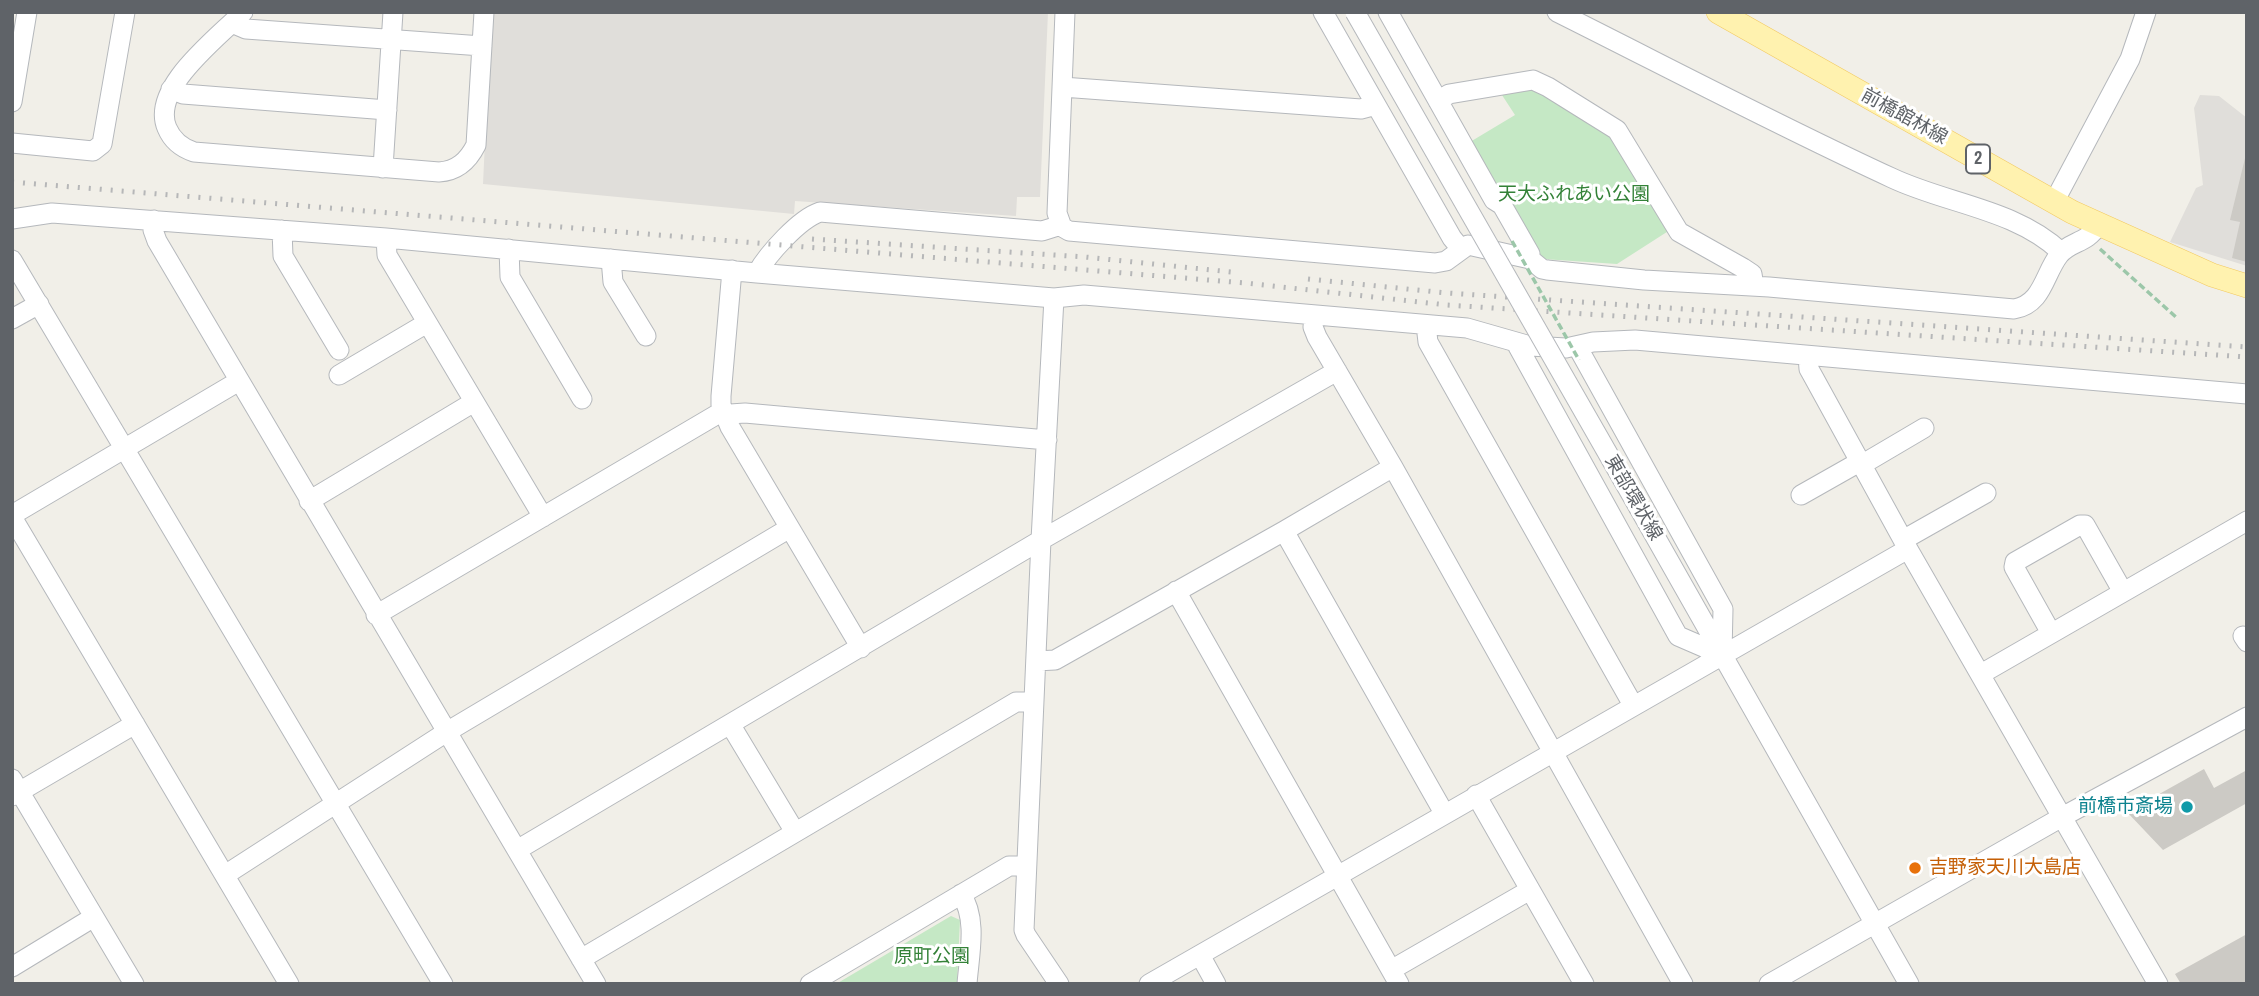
<!DOCTYPE html>
<meta charset="utf-8">
<style>
body{margin:0}
#map{position:relative;width:2259px;height:996px;overflow:hidden;background:#f1efe8;font-family:"Archivo Narrow",sans-serif}
canvas{display:block}
.frame{position:absolute;inset:0;border:14px solid #5f6368;pointer-events:none}
</style>
<div id="map">
<canvas width="2259" height="996"></canvas>
<div class="frame"></div>
</div>
<script>
const g = document.querySelector('canvas').getContext('2d');
g.lineJoin = 'round';
function paint(path, color) { g.fillStyle = color; g.fill(path, 'evenodd'); }
function strokePath(path, color, width, dash) { g.strokeStyle = color; g.lineWidth = width; g.lineCap = dash ? 'butt' : 'round'; g.setLineDash(dash || []); g.stroke(path); }
function label(font, color, halo, rows, align = 'center') {
  g.font = font + ' "Archivo Narrow","Noto Sans JP",sans-serif'; g.lineWidth = 6; g.setLineDash([]); g.textBaseline = 'middle'; g.strokeStyle = halo; g.fillStyle = color; for (const [text, x, y, turn = 0] of rows) {
    g.save(); g.translate(x, y); g.rotate((+turn || 0) * Math.PI / 180); g.textAlign = isNaN(turn) ? turn : align; if (halo) g.strokeText(text, 0, 0); g.fillText(text, 0, 0); g.restore();
  }
}
paint(new Path2D(`
 M 491,12 L 1048,12 L 1040,197 L 1017,197 L 1016,216 L 795,201 L 794,214 L 483,184 Z
 M 2200,95 L 2219,96 L 2247,118 L 2247,266 L 2170,242 L 2196,188 L 2203,185 L 2194,108 Z`), '#e0deda');
paint(new Path2D(`
 M 1534,87 L 1610,134 L 1670,230 L 1617,264 L 1543,259 L 1533,252 L 1470,142 L 1515,115 L 1500,92 Z
 M 951,916 L 960,920 L 957,984 L 836,984 Z`), '#c5e8c5');
paint(new Path2D(`
 M 2246,154 L 2247,154 L 2247,262 L 2232,258 L 2240,222 L 2230,220 Z
 M 2204,769 L 2214,788 L 2247,770 L 2247,803 L 2163,850 L 2127,812 Z
 M 2247,934 L 2247,984 L 2181,984 L 2175,974 Z`), '#cccac5');
const minor = new Path2D(`
 M 243,12 C 218,38 150,88 167,128 C 172,140 182,148 194,152 L 439,172 C 457,171 468,161 476,145 L 484,12
 M 1065,12 L 1057,213 L 1062,227 L 1069,231 L 1435,263 L 1446,261 L 1468,245 L 1530,259 L 1542,269 L 1547,270 L 1644,280 L 1769,287 L 2014,309 C 2043,304 2044,274 2059,255 C 2071,240 2086,245 2099,224
 M 1323,12 L 1452,238 L 1461,249
 M 1388,12 L 1494,200 L 1502,205 L 1530,254 L 1530,259
 M 1557,12 C 1669,68 1779,126 1892,178 C 1947,204 2015,209 2061,252
 M 232,23 L 246,29 L 482,46
 M 1062,87 L 1361,109 L 1376,105
 M 171,89 L 183,94 L 387,110
 M 1438,101 L 1449,94 L 1533,80 L 1548,87 L 1617,130 L 1679,232 L 1743,268 L 1752,274 L 1754,286
 M 12,102 L 27,12
 M 12,143 L 93,151 L 102,144 L 125,12
 M 383,168 L 393,12
 M 2054,202 L 2130,59 L 2146,12
 M 12,219 L 52,213 L 386,238 L 757,273 L 1054,298 L 1084,295 L 1467,328 L 1530,346 L 1566,348 L 1593,342 L 1635,340 L 2247,394
 M 154,220 L 153,230 L 157,241 L 596,984
 M 282,230 L 283,256 L 339,350
 M 386,238 L 387,255 L 543,517
 M 509,249 L 510,277 L 582,399
 M 611,259 L 613,282 L 646,336
 M 12,260 L 443,984
 M 732,270 L 721,396 L 721,405 L 730,427 L 861,648
 M 757,273 C 768,254 799,219 820,212 L 1042,231 L 1061,225
 M 1054,298 L 1041,540 L 1024,930 L 1026,935 L 1059,984
 M 1314,315 L 1313,327 L 1317,337 L 1393,467 L 1683,984
 M 12,319 L 39,304
 M 1426,325 L 1428,342 L 1633,705
 M 1516,343 L 1678,636 L 1722,655 L 1723,609 L 1577,346
 M 1808,356 L 1809,369 L 1814,378 L 1908,549 L 2158,984
 M 339,375 L 427,323
 M 1801,495 L 1854,465 L 1868,461 L 1924,428
 M 309,501 L 474,402
 M 1639,508 L 1909,984
 M 12,515 L 239,381
 M 12,517 L 289,984
 M 1284,531 L 1444,813
 M 1903,540 L 1986,493
 M 1176,591 L 1399,984
 M 376,615 L 716,415 L 745,413 L 1047,440
 M 2051,633 L 2014,567 L 2015,562 L 2080,525 L 2085,525 L 2123,592
 M 2243,636 L 2247,642
 M 1036,661 L 1055,660 L 1284,531 L 1393,467
 M 1981,674 L 2247,521
 M 730,724 L 795,832
 M 12,779 L 134,984
 M 1476,795 L 1584,984
 M 12,796 L 135,724
 M 517,850 L 1041,540 L 1337,371
 M 225,875 L 445,733 L 788,529
 M 961,894 C 978,919 969,956 967,984
 M 1200,955 L 1216,984
 M 581,959 L 1016,702 L 1033,702
 M 12,967 L 94,917
 M 1391,970 L 1530,890
 M 810,984 L 1009,866 L 1026,866
 M 1149,984 L 1908,549
 M 1769,984 L 2062,817 L 2247,717`);
const major = new Path2D(`
 M 1718,12 L 2072,212 L 2212,275 L 2247,286`);
strokePath(minor, '#b5b8bc', 21);
strokePath(major, '#f2c960', 24);
strokePath(new Path2D(`
 M 2100,249 L 2177,318`), '#9cc7a9', 3.5, [7, 3.5]);
strokePath(minor, '#fff', 19);
strokePath(major, '#fff2af', 23);
strokePath(new Path2D(`
 M 12,182 L 1245,283 L 1447,305 L 2247,357
 M 812,239 L 1085,257 L 1231,272
 M 1308,279 L 1447,293 L 2247,347`), '#b6b7b8', 5, [2, 9]);
const minorBridge = new Path2D(`
 M 1355,12 L 1639,508`);
strokePath(minorBridge, '#b5b8bc', 21, []);
strokePath(new Path2D(`
 M 1512,241 L 1579,360`), '#9cc7a9', 3.5, [7, 3.5]);
strokePath(minorBridge, '#fff', 19);
for (const [x, y, r, color] of [
 [2187,807,7,"#0f9aa8"],
 [1915,868,7,"#e8710a"]
]) { const dot = new Path2D(); dot.arc(x, y, r, 0, 2 * Math.PI); g.fillStyle = color; g.fill(dot); strokePath(dot, '#fff', 2.5); }
for (const [x, y, w] of [
 [1978,159,24]
]) { const box = new Path2D(); box.roundRect(x - w / 2, y - 14.5, w, 29, 5); g.fillStyle = '#fff'; g.fill(box); strokePath(box, '#5f6368', 2); }
label('bold 18px', '#5f6368', null, [
 ["2",1978,159]
]);
label('19px', '#5f6368', '#fff', [
 ["前橋館林線",1904,117,29],
 ["東部環状線",1633,498,60]
]);
label('19px', '#348238', '#fff', [
 ["天大ふれあい公園",1574,195],
 ["原町公園",932,957]
]);
label('19px', '#0d838f', '#fff', [
 ["前橋市斎場",2173,807]
], 'right');
label('19px', '#c56008', '#fff', [
 ["吉野家天川大島店",1929,868]
], 'left');
</script>
